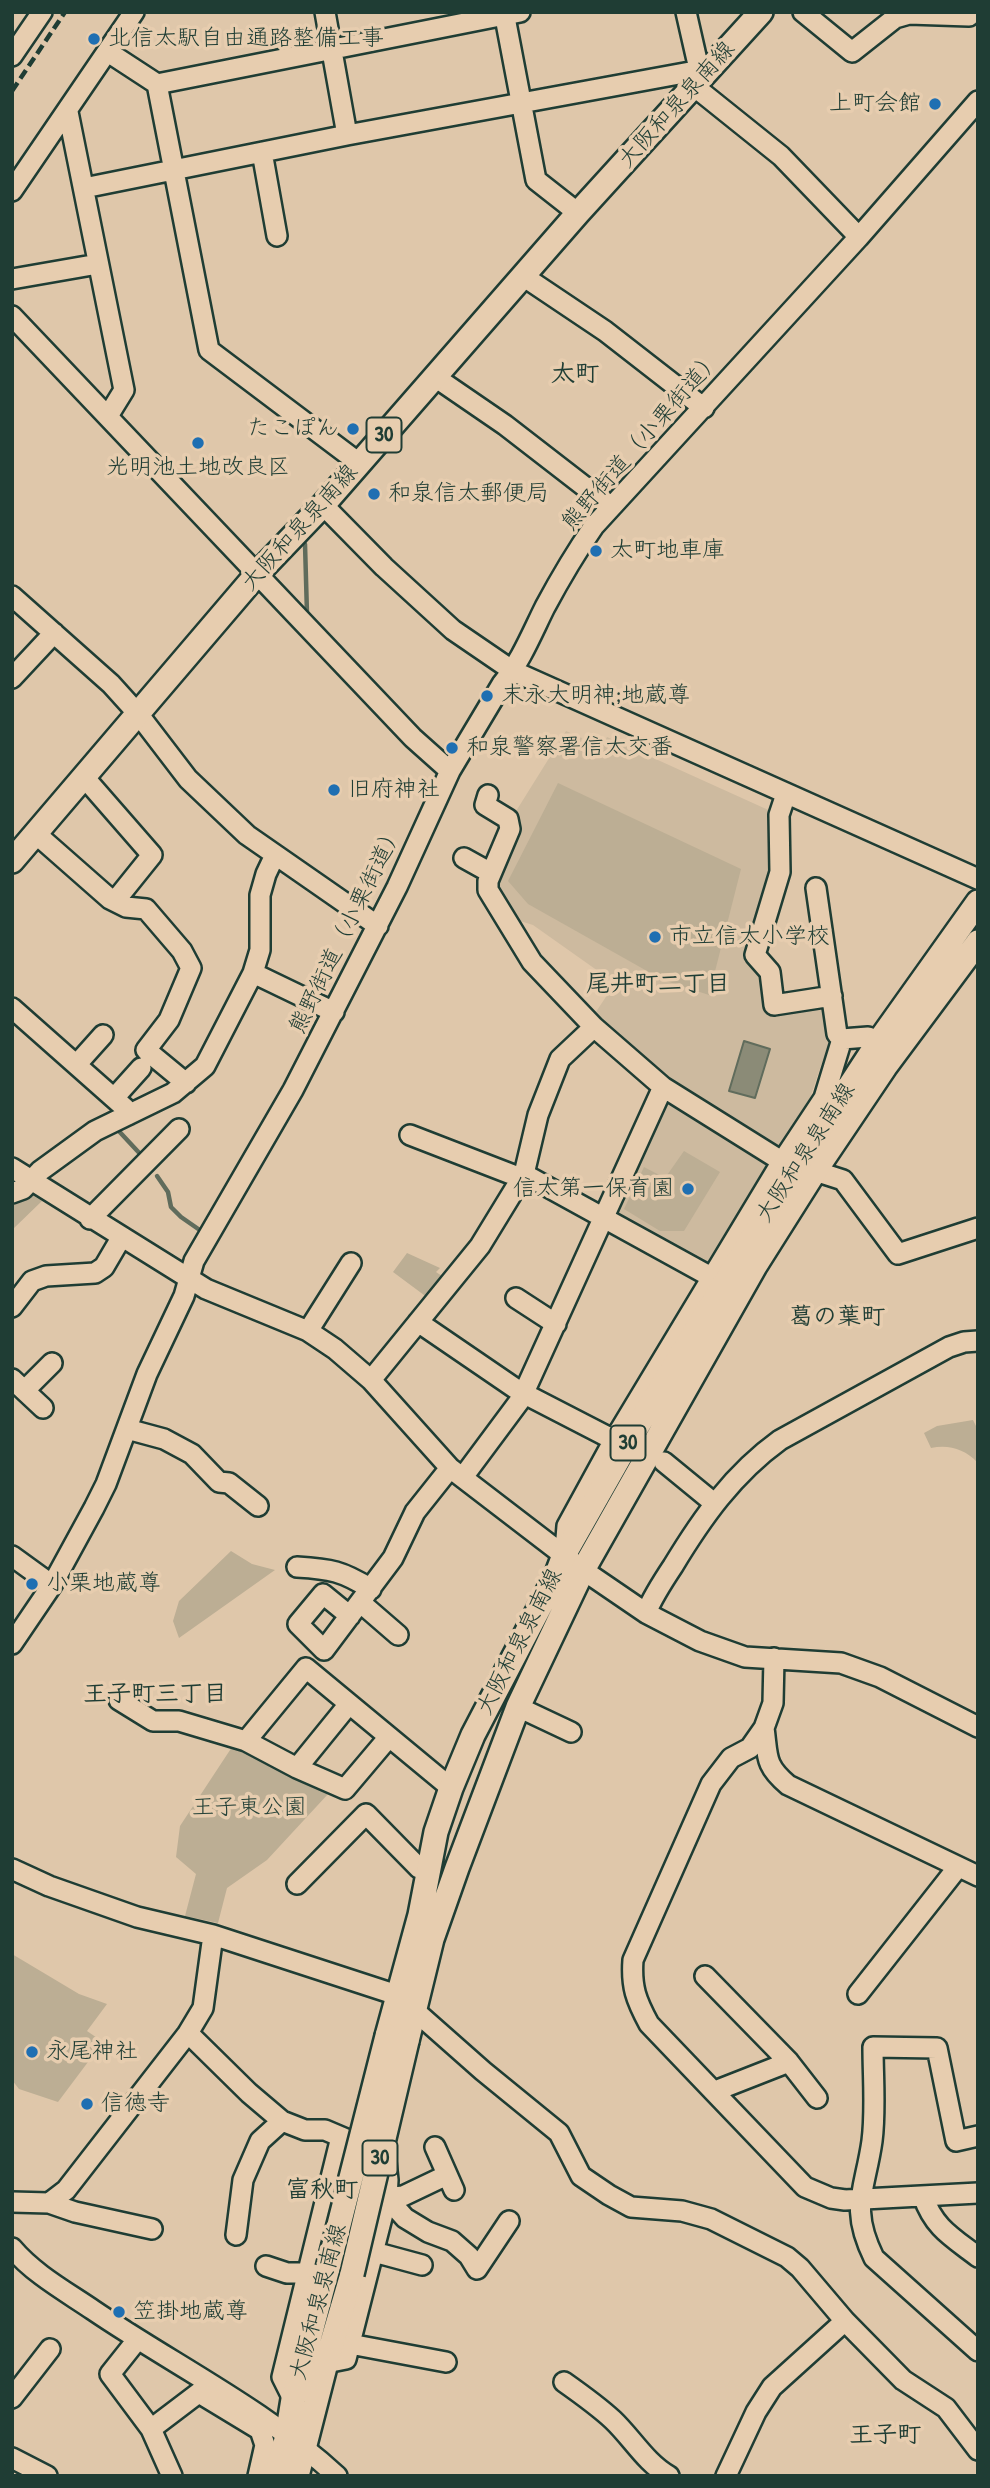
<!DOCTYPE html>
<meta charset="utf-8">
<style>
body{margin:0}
#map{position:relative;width:990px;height:2488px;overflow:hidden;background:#dfc7aa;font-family:"Patrick Hand",sans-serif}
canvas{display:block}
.frame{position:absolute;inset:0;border:14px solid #1f3d34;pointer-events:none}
</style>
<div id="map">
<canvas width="990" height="2488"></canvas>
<div class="frame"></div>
</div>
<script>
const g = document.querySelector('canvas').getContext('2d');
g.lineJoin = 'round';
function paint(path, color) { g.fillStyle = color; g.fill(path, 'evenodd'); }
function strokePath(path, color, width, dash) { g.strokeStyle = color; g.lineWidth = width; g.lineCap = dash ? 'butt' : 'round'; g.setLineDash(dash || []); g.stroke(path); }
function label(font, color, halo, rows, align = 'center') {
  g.font = font + ' "Patrick Hand","Klee One",sans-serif'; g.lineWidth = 7; g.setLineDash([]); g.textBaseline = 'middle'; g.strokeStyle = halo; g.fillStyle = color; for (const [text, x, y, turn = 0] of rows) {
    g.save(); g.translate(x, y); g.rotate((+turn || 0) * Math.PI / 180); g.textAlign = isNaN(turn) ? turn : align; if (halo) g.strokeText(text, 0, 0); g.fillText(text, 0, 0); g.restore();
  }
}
paint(new Path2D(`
 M 566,731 L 582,738 L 580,745 L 599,754 L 607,737 L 775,813 L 777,871 L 752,957 L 767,975 L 772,1008 L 828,1000 L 831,1036 L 810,1098 L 775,1151 L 667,1082 L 592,1018 L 615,983 L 533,925 L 517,920 L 494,894 L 513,816 Z
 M 665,1098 L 770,1162 L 705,1266 L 611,1216 Z`), '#cdba9f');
paint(new Path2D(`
 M 558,783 L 741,869 L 709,995 L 663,980 L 528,904 L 508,881 Z
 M 684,1151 L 720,1172 L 684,1231 L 660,1231 L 624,1209 L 644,1167 L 665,1178 Z
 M 28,1192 L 42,1201 L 12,1230 L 12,1198 Z
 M 407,1253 L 440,1268 L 436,1272 L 445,1278 L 428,1298 L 393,1272 Z
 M 973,1420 L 978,1430 L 977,1462 C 965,1449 948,1444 931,1448 L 924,1433 L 937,1426 Z
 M 231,1551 L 252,1564 L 275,1570 L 179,1638 L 173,1621 L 179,1601 Z
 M 232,1747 L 329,1793 L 267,1860 L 227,1888 L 218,1923 L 185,1916 L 196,1874 L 176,1857 L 180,1826 Z
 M 12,1954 L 79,1994 L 107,2004 L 87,2031 L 103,2042 L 58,2102 L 19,2089 L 12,2080 Z`), '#bcae94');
const water = new Path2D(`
 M 744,1041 L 770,1049 L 755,1098 L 729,1091 Z`);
paint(water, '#8b8b77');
strokePath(water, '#606c5c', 2);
strokePath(new Path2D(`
 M 305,544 L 307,614
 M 116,1128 L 143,1157
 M 157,1176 L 168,1192 L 171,1207 L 181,1217 L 204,1233`), '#606c5c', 4.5);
const minor = new Path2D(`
 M 325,12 L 347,135 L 690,72 L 701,78
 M 504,12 L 536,180 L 578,213
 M 686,12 L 701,78
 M 803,12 L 852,52 L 895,18 L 909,14 L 969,16
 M 108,52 L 157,84 L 520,12
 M 12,56 L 42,12
 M 157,84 L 209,350 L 359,463
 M 695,87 L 781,156 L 859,237
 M 68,112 L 124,390 L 108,416
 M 262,152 L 277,236
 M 84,188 L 347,135
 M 12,191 L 134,12
 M 523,276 L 605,331 L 704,408
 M 12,279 L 98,264
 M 12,316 L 413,738 L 450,771
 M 435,377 L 505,425 L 611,507
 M 323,505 L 384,567 L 453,630 L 513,671 L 978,879
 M 12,596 L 111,684 L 139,715 L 188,779 L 247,835 L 378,926
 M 12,678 L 54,633
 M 84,777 L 152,855 L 115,901
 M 786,794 L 779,815 L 780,872 L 755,955 L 770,972 L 774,1005 L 832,996
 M 488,795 L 485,805 L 508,819 L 510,829 L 488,881 L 488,890 L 532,962 L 594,1027 L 663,1087 L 791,1167
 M 35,833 L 110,899 L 126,907 L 146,909 L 182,951 L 191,968 L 169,1020 L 146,1050 L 186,1083
 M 464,858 L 491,873
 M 816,888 L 837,1034 L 842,1039
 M 253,973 L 334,1012
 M 12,1008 L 125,1108 L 128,1115
 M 77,1064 L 103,1035
 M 114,1098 L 141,1068
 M 410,1135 L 516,1176 L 524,1174 L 713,1278
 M 12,1168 L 206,1289 L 308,1331 L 335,1349 L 371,1380 L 450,1468 L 583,1570 L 646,1613 L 700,1641 L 745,1657 L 841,1663 L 880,1677 L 978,1727
 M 815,1171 L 843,1180 L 898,1254 L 978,1228
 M 12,1193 L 23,1189 L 40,1171 L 95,1131 L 173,1093 L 205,1066 L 253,973 L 260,950 L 260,895 L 266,874 L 275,855
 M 90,1219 L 179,1129
 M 516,1298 L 556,1324
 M 12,1307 L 32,1281 L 46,1276 L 95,1273 L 104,1267 L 121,1238
 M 418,1322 L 519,1391 L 614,1440
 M 308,1331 L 351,1263
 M 12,1379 L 43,1408
 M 371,1380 L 480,1246 L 524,1174 L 538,1115 L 560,1059 L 594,1027
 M 25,1390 L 52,1363
 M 127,1429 L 164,1439 L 192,1454 L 219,1482 L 229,1483 L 258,1506
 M 664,1462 L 714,1503
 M 463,1477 L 521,1399 L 663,1087
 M 565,1551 L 567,1526 L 614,1440 L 781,1163 L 824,1098 L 842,1039 L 868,1037 L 879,1041
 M 12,1556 L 52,1585
 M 297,1567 C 331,1569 342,1571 371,1589
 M 361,1603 L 398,1635
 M 646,1613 C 653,1596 663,1581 673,1566 C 702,1518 733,1474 780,1440 L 949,1347 L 964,1342 L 978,1341
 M 350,1616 L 323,1594 L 298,1624 L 324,1650 L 393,1558 L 415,1512 L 450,1468
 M 12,1644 L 52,1585 L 94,1508 L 106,1484 L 147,1374 L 184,1296 L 194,1261 L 293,1090 L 397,887 L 450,771 L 502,684 C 521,661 532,633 545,607 C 560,579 576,552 594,526 L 859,237 L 978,101
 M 774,1658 L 773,1703 L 764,1728 L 750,1748 L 731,1758 L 711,1784 L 633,1960 C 631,1987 636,2000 649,2024 L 805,2187 L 831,2198 L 845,2200 L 978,2193
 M 119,1700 L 153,1721 L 179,1721 L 246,1741 L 306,1668 L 451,1788
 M 518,1707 L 571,1732
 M 764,1728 C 768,1756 764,1765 788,1785 L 978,1876
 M 246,1741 L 297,1768 L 345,1789 L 389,1737
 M 297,1768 L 349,1704
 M 12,1869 L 49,1886 L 137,1917 L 213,1935 L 397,1995 L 483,2071 L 559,2133 L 581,2176 L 609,2195 L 631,2207 L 682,2211 L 711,2219 L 787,2257 L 800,2268 L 845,2321 L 903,2380 L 946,2408 L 978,2450
 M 297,1884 L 366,1814 L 419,1868 L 429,1872
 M 705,1976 L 789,2062 L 817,2098
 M 858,1994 L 958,1867
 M 188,2033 L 249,2093 L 282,2121 L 305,2130 L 325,2130 L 372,2150 L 386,2162 L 388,2180 L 387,2198 L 346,2359 L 326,2363
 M 715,2091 L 789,2062
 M 978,2136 L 956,2141 L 937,2048 L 873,2047 C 873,2078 876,2110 872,2141 C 865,2191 849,2207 874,2258 L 978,2351
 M 435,2147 L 454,2190
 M 923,2196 C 934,2228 952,2237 978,2257
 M 387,2198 L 405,2218 L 428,2232 L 452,2241 L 469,2256 L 477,2269 L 509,2221
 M 387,2198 L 403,2196 L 447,2175
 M 12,2202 L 49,2203 L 66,2190 L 188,2033 L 203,2008 L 213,1935
 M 49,2203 L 75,2212 L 152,2229
 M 236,2235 L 243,2180 L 260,2141 L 282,2121
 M 12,2248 C 34,2274 65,2291 93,2310 C 174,2365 264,2409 337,2476
 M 374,2252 L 422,2265
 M 266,2266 L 287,2273 L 308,2273
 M 137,2340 L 110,2374 L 151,2429 L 172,2476
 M 350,2344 L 446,2362
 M 564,2382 C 581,2394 598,2406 613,2420 C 632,2438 646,2463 669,2476
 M 199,2393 L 260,2430 L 265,2445 L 258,2476
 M 12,2398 L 50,2349
 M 293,2399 L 282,2377 L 341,2137
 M 151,2429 L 209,2385
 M 12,2458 L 47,2476
 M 726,2476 L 756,2412 L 772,2387 L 845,2321`);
const major = new Path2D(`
 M 12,861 L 257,574 L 323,505 L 578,213 L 761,12
 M 387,2036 L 420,1915 L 436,1832 L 451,1788 L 473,1735 L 556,1576 L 564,1555 L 631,1437 L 774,1202 L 879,1041 L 978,902
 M 407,2041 L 432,1939 L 457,1868 L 518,1707 L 583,1570 L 755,1266 L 815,1171 L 885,1067 L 978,942
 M 276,2476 L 287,2436 L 293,2399 L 328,2268
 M 297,2476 L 326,2363 L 352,2274`);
strokePath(minor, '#1f3d34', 24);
strokePath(major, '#1f3d34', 28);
strokePath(minor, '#e7cdaf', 19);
strokePath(major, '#e7cdaf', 23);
strokePath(new Path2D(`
 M 12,91 L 65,12`), '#1f3d34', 4.5, [10, 5]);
const majorBridge = new Path2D(`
 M 328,2268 L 387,2036
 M 352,2274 L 407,2041`);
strokePath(majorBridge, '#1f3d34', 28, []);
strokePath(majorBridge, '#e7cdaf', 23);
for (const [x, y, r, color] of [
 [94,39,7,"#1f6fb2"],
 [935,104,7,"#1f6fb2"],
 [353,429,7,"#1f6fb2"],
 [198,443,7,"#1f6fb2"],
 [374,494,7,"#1f6fb2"],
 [596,551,7,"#1f6fb2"],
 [487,696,7,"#1f6fb2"],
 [452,748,7,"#1f6fb2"],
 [334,790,7,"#1f6fb2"],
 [655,937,7,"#1f6fb2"],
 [688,1189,7,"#1f6fb2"],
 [32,1584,7,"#1f6fb2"],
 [32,2052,7,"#1f6fb2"],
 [87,2104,7,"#1f6fb2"],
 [119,2312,7,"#1f6fb2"]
]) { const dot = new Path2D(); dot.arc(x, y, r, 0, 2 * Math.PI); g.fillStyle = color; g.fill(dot); strokePath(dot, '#e7cdaf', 2.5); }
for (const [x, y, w] of [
 [384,435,35],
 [628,1443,35],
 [380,2158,35]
]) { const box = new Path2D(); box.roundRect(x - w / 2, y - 17.5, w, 35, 5); g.fillStyle = '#e7cdaf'; g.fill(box); strokePath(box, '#1f3d34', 2); }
label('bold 21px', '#1f3d34', null, [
 ["30",384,435],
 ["30",628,1443],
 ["30",380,2158]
]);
label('23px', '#1f3d34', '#e7cdaf', [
 ["北信太駅自由通路整備工事",108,39],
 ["上町会館",921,104,"right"],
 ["たこぽん",339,429,"right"],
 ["光明池土地改良区",198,468,"center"],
 ["和泉信太郵便局",388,494],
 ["太町地車庫",610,551],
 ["末永大明神;地蔵尊",501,696],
 ["和泉警察署信太交番",466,748],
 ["旧府神社",348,790],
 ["市立信太小学校",669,937],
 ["信太第一保育園",674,1189,"right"],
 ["小栗地蔵尊",46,1584],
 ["永尾神社",46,2052],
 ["信徳寺",101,2104],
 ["笠掛地蔵尊",133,2312]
], 'left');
label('23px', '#1f3d34', '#e7cdaf', [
 ["大阪和泉泉南線",677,105,-48],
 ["熊野街道（小栗街道）",642,441,-49],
 ["大阪和泉泉南線",300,528,-48],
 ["熊野街道（小栗街道）",347,929,-64],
 ["大阪和泉泉南線",806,1153,-57],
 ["大阪和泉泉南線",520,1642,-63],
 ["大阪和泉泉南線",319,2302,-75]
]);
label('23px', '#274339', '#e7cdaf', [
 ["王子東公園",249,1808]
]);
label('bold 24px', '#1f3d34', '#e7cdaf', [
 ["太町",575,375],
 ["尾井町二丁目",658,985],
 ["葛の葉町",837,1318],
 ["王子町三丁目",155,1695],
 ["富秋町",322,2191],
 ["王子町",885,2436]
]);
</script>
